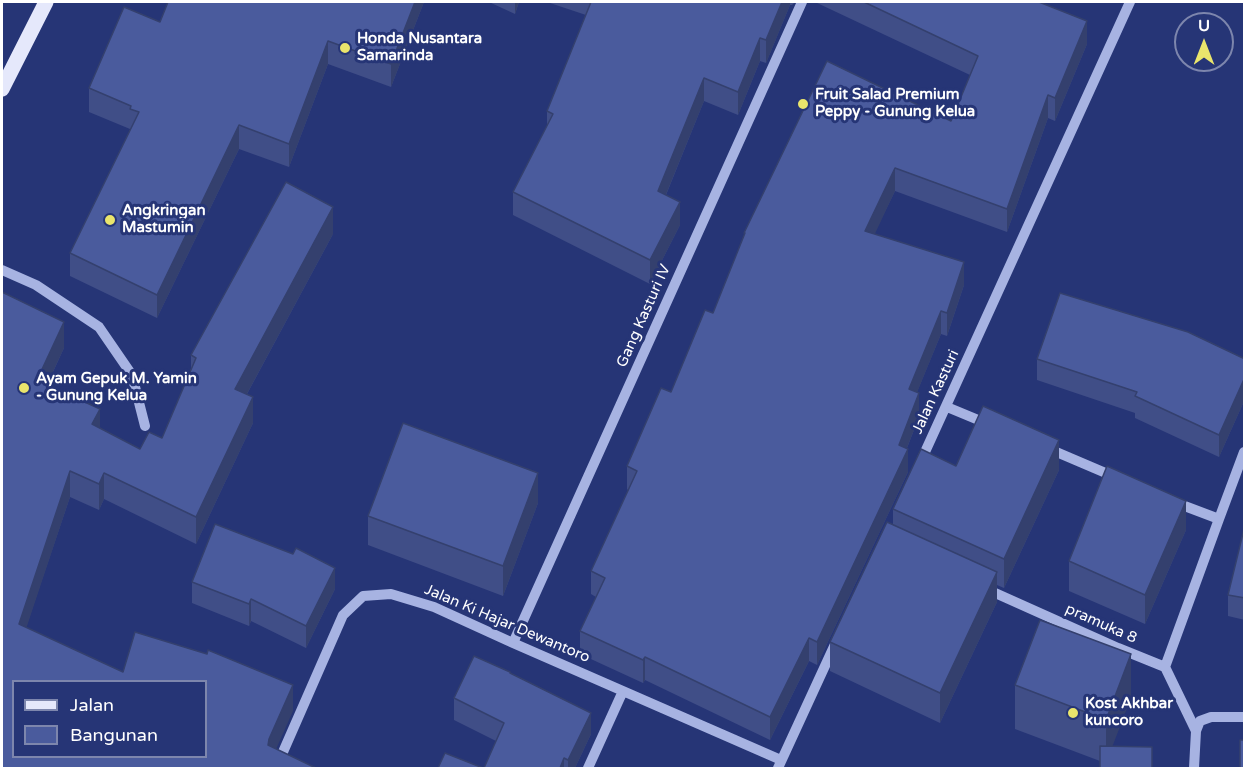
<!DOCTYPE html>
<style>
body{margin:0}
#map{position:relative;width:1246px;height:770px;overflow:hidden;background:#263576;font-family:"Varela Round",sans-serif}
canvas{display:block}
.frame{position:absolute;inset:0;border:3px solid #fff;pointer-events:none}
.legend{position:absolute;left:12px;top:680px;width:195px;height:78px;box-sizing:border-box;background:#263576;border:2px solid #7d86ad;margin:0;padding:8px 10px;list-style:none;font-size:18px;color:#fff}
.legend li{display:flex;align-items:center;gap:12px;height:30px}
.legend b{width:30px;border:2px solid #7d86ad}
.north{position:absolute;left:1174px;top:12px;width:60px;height:60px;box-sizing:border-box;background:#263576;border:2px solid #7d86ad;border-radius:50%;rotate:0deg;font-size:16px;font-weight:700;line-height:24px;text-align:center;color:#fff}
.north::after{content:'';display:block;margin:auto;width:21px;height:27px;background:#eae56c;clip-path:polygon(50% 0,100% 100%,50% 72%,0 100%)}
</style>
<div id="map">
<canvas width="1246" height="770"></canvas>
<div class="frame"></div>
<ul class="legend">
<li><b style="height:8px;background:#e5e8fb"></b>Jalan</li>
<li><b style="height:16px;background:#4a5b9d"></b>Bangunan</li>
</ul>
<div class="north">U</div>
</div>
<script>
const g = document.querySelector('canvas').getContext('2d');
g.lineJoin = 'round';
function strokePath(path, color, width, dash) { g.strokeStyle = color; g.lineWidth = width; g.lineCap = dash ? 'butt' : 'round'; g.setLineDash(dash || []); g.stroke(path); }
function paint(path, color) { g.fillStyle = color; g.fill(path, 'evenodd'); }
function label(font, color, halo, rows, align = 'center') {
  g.font = font + ' "Varela Round",sans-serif'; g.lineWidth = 6; g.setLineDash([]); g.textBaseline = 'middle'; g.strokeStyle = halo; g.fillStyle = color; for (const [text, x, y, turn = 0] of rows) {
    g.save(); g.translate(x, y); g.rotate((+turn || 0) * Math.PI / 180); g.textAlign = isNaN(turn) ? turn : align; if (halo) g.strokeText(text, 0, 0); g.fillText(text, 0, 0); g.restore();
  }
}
strokePath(new Path2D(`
 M 2,270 L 36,285 L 99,327 L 132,375 L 145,426
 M 947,407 L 988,424
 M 1047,448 L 1115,477
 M 920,463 L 1130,2
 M 1174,502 L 1219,519
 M 984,588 L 1118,648 L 1165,667 L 1219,519 L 1244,452
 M 513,643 L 802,2
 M 1165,667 L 1196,731
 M 276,768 L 343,615 L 363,596 L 391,594 L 434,607 L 513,643 L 781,760
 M 588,768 L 623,691
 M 778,768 L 836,642
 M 1194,768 L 1196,731 L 1200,721 L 1211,717 L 1244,717`), '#a7b3e2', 10);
strokePath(new Path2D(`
 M 2,89 L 46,2`), '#e5e8fb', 15);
paint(new Path2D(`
 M 424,2 L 391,87 L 328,64 L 289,167 L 239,149 L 157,318 L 70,276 L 70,253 L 130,130 L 130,129 L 89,112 L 89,88 L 160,22 Z
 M 489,2 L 519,2 L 515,14 Z
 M 547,2 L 795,2 L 792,5 L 790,5 L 766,63 L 760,61 L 738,115 L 704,101 L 666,195 L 680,225 L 650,284 L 513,215 L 513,192 L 547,126 L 547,111 L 586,15 Z
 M 815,2 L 1039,2 L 1087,44 L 1055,121 L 1048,118 L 1007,232 L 895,191 L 874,234 L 964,285 L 947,336 L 941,334 L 917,392 L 919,417 L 907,448 L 908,472 L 817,665 L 809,661 L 770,740 L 645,680 L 643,683 L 580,654 L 580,631 L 596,597 L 591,594 L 591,571 L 628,490 L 627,489 L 627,466 L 671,392 L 713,313 L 744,238 L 744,233 L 951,121 L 970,75 Z
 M 333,234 L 247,394 L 253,423 L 196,544 L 104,499 L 99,510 L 70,497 L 26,627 L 123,672 L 293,711 L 2,768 L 2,292 L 64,348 L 47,385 L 100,428 L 140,449 L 162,438 L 191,369 L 191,355 Z
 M 1037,359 L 1245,359 L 1245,399 L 1219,457 L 1135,418 L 1135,413 L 1037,380 Z
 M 956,466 L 1059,470 L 1004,588 L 997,585 L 997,602 L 940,723 L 830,671 L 830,642 L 893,525 L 893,509 Z
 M 538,503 L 503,596 L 368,545 L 368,516 Z
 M 1245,525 L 1245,620 L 1228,616 L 1228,595 Z
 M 1186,530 L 1145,624 L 1069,591 L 1069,561 Z
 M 192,582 L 335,589 L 306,648 L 251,621 L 249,626 L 192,603 Z
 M 510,674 L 591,734 L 575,768 L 484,768 L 496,741 L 454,720 L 454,698 Z
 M 1015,685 L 1131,698 L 1100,761 L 1015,729 Z`), '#404e87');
paint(new Path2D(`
 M 415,2 L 424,2 L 391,87 L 391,64 Z
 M 515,2 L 519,2 L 515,14 Z
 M 782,2 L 790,2 L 790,5 L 766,63 L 766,40 Z
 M 1087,21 L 1087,44 L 1055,121 L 1055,98 Z
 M 760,38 L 760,61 L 738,115 L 738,92 Z
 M 328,41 L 328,64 L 289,167 L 289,144 Z
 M 704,78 L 704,101 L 658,214 L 658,191 Z
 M 1048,95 L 1048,118 L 1007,232 L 1007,209 Z
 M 239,125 L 239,149 L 157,318 L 157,295 Z
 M 895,168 L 895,191 L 865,255 L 865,231 Z
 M 680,202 L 680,225 L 650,284 L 650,260 Z
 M 333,207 L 333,234 L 235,416 L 235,389 Z
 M 964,262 L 964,285 L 947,336 L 947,313 Z
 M 941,311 L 941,334 L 909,412 L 909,389 Z
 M 64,322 L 64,348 L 37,406 L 37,380 Z
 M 1245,377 L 1245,399 L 1219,457 L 1219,435 Z
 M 919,393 L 919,417 L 899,468 L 908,449 L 908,472 L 817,665 L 817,642 Z
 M 253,397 L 253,423 L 196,544 L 196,517 Z
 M 100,409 L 100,435 L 92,424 Z
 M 1059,440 L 1059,470 L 1004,588 L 1004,559 Z
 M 70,471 L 70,497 L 19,650 L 19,624 Z
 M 104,473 L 104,499 L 99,510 L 99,484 Z
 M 538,473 L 538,503 L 503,596 L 503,566 Z
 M 1186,501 L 1186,530 L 1145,624 L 1145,595 Z
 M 335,568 L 335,589 L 306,648 L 306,626 Z
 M 997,572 L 997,602 L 940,723 L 940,693 Z
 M 251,599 L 251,621 L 249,626 L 249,604 Z
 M 809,638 L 809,661 L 770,740 L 770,717 Z
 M 1131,654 L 1131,698 L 1106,763 L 1106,720 Z
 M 645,657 L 645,680 L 643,683 L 643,660 Z
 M 293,685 L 293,711 L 269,765 L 268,745 L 269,739 Z
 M 591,713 L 591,734 L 575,768 L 568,768 L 568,760 Z
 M 564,758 L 564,768 L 560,768 Z`), '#34406e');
const building = new Path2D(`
 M 168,2 L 415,2 L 391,64 L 328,41 L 289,144 L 239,125 L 157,295 L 70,253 L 139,112 L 130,109 L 131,106 L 89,88 L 124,7 L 160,22 Z
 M 591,2 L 782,2 L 766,40 L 760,38 L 738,92 L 704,78 L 658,191 L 680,202 L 650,260 L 513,192 L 553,114 L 547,111 Z
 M 864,2 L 1039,2 L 1087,21 L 1055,98 L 1048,95 L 1007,209 L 895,168 L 865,231 L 964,262 L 947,313 L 941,311 L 909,389 L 919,393 L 899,445 L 908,449 L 817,642 L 809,638 L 770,717 L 645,657 L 643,660 L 580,631 L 605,578 L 591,571 L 637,471 L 627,466 L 661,388 L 671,392 L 705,310 L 713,313 L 745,233 L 744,233 L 827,61 L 951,121 L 978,56 Z
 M 286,182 L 333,207 L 235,389 L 253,397 L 196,517 L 104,473 L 99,484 L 70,471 L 19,624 L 123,672 L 135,632 L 207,654 L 208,650 L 293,685 L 269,739 L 268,745 L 316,768 L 2,768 L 2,292 L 64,322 L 37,380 L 100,409 L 92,424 L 140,449 L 149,432 L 162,438 L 196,358 L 191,355 ZM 14,681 L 206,681 L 206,756 L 14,756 Z
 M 1060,293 L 1188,332 L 1245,359 L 1245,377 L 1219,435 L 1135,396 L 1137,392 L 1037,359 Z
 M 983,406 L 1059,440 L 1004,559 L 893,509 L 921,449 L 956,466 Z
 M 403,423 L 538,473 L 503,566 L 368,516 Z
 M 1107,466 L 1186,501 L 1145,595 L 1069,561 Z
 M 887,522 L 997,572 L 940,693 L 830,642 Z
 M 215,524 L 293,554 L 296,548 L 335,568 L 306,626 L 251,599 L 249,604 L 192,582 Z
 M 1245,525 L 1245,598 L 1228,595 Z
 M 1040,620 L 1131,654 L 1106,720 L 1015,685 Z
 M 474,656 L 510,672 L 510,673 L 591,713 L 568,760 L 564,758 L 560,768 L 484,768 L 504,723 L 454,698 Z
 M 1240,740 L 1245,740 L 1245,768 L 1240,768 Z
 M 1100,746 L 1152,747 L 1152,768 L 1100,768 Z
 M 445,753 L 483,768 L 438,768 Z`);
paint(building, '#4a5b9d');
strokePath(building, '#34406e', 1.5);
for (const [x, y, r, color] of [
 [345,48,6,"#eae56c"],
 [803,104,6,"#eae56c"],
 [110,220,6,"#eae56c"],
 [24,388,6,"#eae56c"],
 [1073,713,6,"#eae56c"]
]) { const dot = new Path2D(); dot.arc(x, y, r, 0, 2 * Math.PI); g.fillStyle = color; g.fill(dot); strokePath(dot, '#263576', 2); }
label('bold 15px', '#fff', '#263576', [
 ["Honda Nusantara",357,39],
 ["Samarinda",357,56],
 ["Fruit Salad Premium",815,95],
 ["Peppy - Gunung Kelua",815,112],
 ["Angkringan",122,211],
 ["Mastumin",122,228],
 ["Ayam Gepuk M. Yamin",36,379],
 ["- Gunung Kelua",36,396],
 ["Kost Akhbar",1085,704],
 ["kuncoro",1085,721]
], 'left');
label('15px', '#fff', '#263576', [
 ["Gang Kasturi IV",644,316,-66],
 ["Jalan Kasturi",936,392,-65],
 ["Jalan Ki Hajar Dewantoro",507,624,23],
 ["pramuka 8",1101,624,24]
]);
</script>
